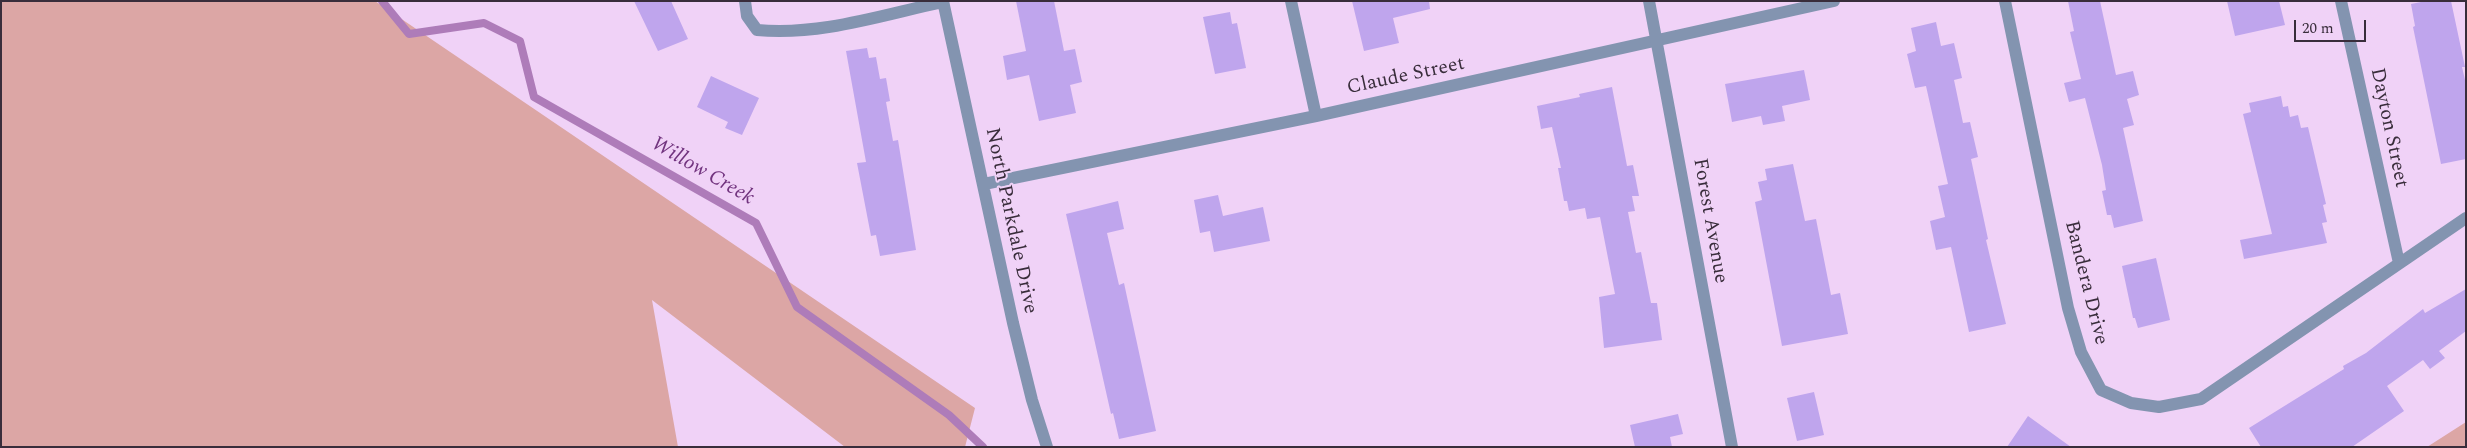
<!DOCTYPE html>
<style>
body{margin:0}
#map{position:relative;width:2467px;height:448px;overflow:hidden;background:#f0d2f7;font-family:Spectral,serif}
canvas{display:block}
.frame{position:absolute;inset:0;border:2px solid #392d3b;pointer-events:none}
.scale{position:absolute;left:2294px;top:20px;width:72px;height:22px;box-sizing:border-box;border:2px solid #392d3b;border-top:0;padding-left:6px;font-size:15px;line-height:18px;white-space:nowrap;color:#392d3b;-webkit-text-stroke:4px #f0d2f7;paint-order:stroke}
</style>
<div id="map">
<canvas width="2467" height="448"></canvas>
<div class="frame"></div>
<div class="scale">20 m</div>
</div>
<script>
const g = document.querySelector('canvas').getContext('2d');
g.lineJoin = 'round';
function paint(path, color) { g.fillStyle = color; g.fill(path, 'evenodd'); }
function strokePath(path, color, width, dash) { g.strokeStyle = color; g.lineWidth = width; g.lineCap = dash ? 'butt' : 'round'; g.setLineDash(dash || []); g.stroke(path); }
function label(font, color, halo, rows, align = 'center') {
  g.font = font + ' Spectral,serif'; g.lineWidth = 4; g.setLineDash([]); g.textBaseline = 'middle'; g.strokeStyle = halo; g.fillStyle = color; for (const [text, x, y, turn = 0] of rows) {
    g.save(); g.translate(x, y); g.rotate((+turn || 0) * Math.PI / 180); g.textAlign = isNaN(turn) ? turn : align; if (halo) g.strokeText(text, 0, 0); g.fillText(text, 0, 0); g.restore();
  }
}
paint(new Path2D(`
 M 1,1 L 375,1 L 975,408 L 965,447 L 845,447 L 652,300 L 678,447 L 1,447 Z
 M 2466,422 L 2466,447 L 2427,447 Z`), '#dca6a5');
strokePath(new Path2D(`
 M 382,1 L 409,34 L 484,23 L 520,41 L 534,97 L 756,223 L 797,307 L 949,415 L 983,447`), '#ae7cb9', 8);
paint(new Path2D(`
 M 634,1 L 671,1 L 688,39 L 658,51 Z
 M 1016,1 L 1054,1 L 1064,51 L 1075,49 L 1082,82 L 1070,85 L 1076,113 L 1039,121 L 1029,75 L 1007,80 L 1003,56 L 1026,51 Z
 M 1352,1 L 1429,1 L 1430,9 L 1393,18 L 1399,43 L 1364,51 Z
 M 2068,1 L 2100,1 L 2116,75 L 2133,71 L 2139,95 L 2127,99 L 2134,125 L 2123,128 L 2143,221 L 2114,228 L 2111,215 L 2107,215 L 2102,191 L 2106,190 L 2102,165 L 2085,98 L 2069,102 L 2064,83 L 2081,79 L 2070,32 L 2074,31 Z
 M 2227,1 L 2279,1 L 2285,25 L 2235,36 Z
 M 2426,1 L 2451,1 L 2465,67 L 2462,67 L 2466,84 L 2466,159 L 2441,164 L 2413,27 L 2415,26 L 2411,4 Z
 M 1230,12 L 1232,24 L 1237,23 L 1246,68 L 1215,74 L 1203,17 Z
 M 1936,22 L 1941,46 L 1954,43 L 1962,78 L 1954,80 L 1963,123 L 1970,122 L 1978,157 L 1971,159 L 1988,239 L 1986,240 L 2006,324 L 1969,332 L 1951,247 L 1936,250 L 1930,221 L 1945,217 L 1938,186 L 1948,184 L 1926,86 L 1915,88 L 1907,54 L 1916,51 L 1911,28 Z
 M 867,48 L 869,58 L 876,57 L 880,79 L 886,78 L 890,101 L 886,102 L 893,141 L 898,140 L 916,250 L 880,256 L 876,235 L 871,236 L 857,163 L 866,162 L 846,51 Z
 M 1804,70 L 1810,100 L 1782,106 L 1785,121 L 1763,125 L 1761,116 L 1732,122 L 1725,84 Z
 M 711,76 L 759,98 L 742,135 L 725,128 L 728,122 L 697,107 Z
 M 1612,87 L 1627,166 L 1633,165 L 1639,196 L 1632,196 L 1635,211 L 1628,212 L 1636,253 L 1641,252 L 1651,303 L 1657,303 L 1662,340 L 1604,348 L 1599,297 L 1615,294 L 1600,217 L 1587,219 L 1585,208 L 1569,211 L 1567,201 L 1564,201 L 1558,168 L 1561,168 L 1552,127 L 1541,129 L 1537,106 L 1580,97 L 1579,94 Z
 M 2281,96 L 2283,107 L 2288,106 L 2290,117 L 2298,115 L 2301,128 L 2308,127 L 2326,204 L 2323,205 L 2327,222 L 2322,223 L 2327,243 L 2244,259 L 2240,240 L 2272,234 L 2243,114 L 2251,112 L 2249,103 Z
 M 1793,164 L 1805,221 L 1816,219 L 1831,295 L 1840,293 L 1848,334 L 1782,346 L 1755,202 L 1762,200 L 1758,182 L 1767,180 L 1765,169 Z
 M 1218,195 L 1223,216 L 1263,207 L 1270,241 L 1214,252 L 1210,231 L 1200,233 L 1194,200 Z
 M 1118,201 L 1124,229 L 1107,233 L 1119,285 L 1124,283 L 1156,431 L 1119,439 L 1113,413 L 1111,414 L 1066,214 Z
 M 2156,258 L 2170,320 L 2138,328 L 2135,318 L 2133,318 L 2122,266 Z
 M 2466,289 L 2466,331 L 2439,351 L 2445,358 L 2430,369 L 2423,360 L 2387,386 L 2404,411 L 2352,447 L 2261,447 L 2249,428 L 2344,369 L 2343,366 L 2366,353 L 2423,309 L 2425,313 Z
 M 1814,392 L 1824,435 L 1797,441 L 1787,398 Z
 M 1678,414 L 1683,434 L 1670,437 L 1672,447 L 1635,447 L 1630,425 Z
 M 2028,416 L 2071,447 L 2007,447 Z`), '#bfa5ed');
strokePath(new Path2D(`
 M 745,1 L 747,16 L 757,30 C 820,36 882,15 943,2
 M 943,1 L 1013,323 L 1032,400 L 1047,447
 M 1291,1 L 1316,116
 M 2005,1 L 2068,308 L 2081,352 L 2101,390 L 2131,403 L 2159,407 L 2201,399 L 2466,218
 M 2341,1 L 2399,263
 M 984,184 L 1316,116 L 1834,1`), '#8394b0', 12);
strokePath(new Path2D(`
 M 1649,1 L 1732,447`), '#8394b0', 12);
label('20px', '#392d3b', '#f0d2f7', [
 ["Claude Street",1406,77,-12],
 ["Dayton Street",2388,128,78],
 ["North Parkdale Drive",1010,221,78],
 ["Forest Avenue",1709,221,80],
 ["Bandera Drive",2085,283,76]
]);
label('italic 21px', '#72347f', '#f0d2f7', [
 ["Willow Creek",702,172,30]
]);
</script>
